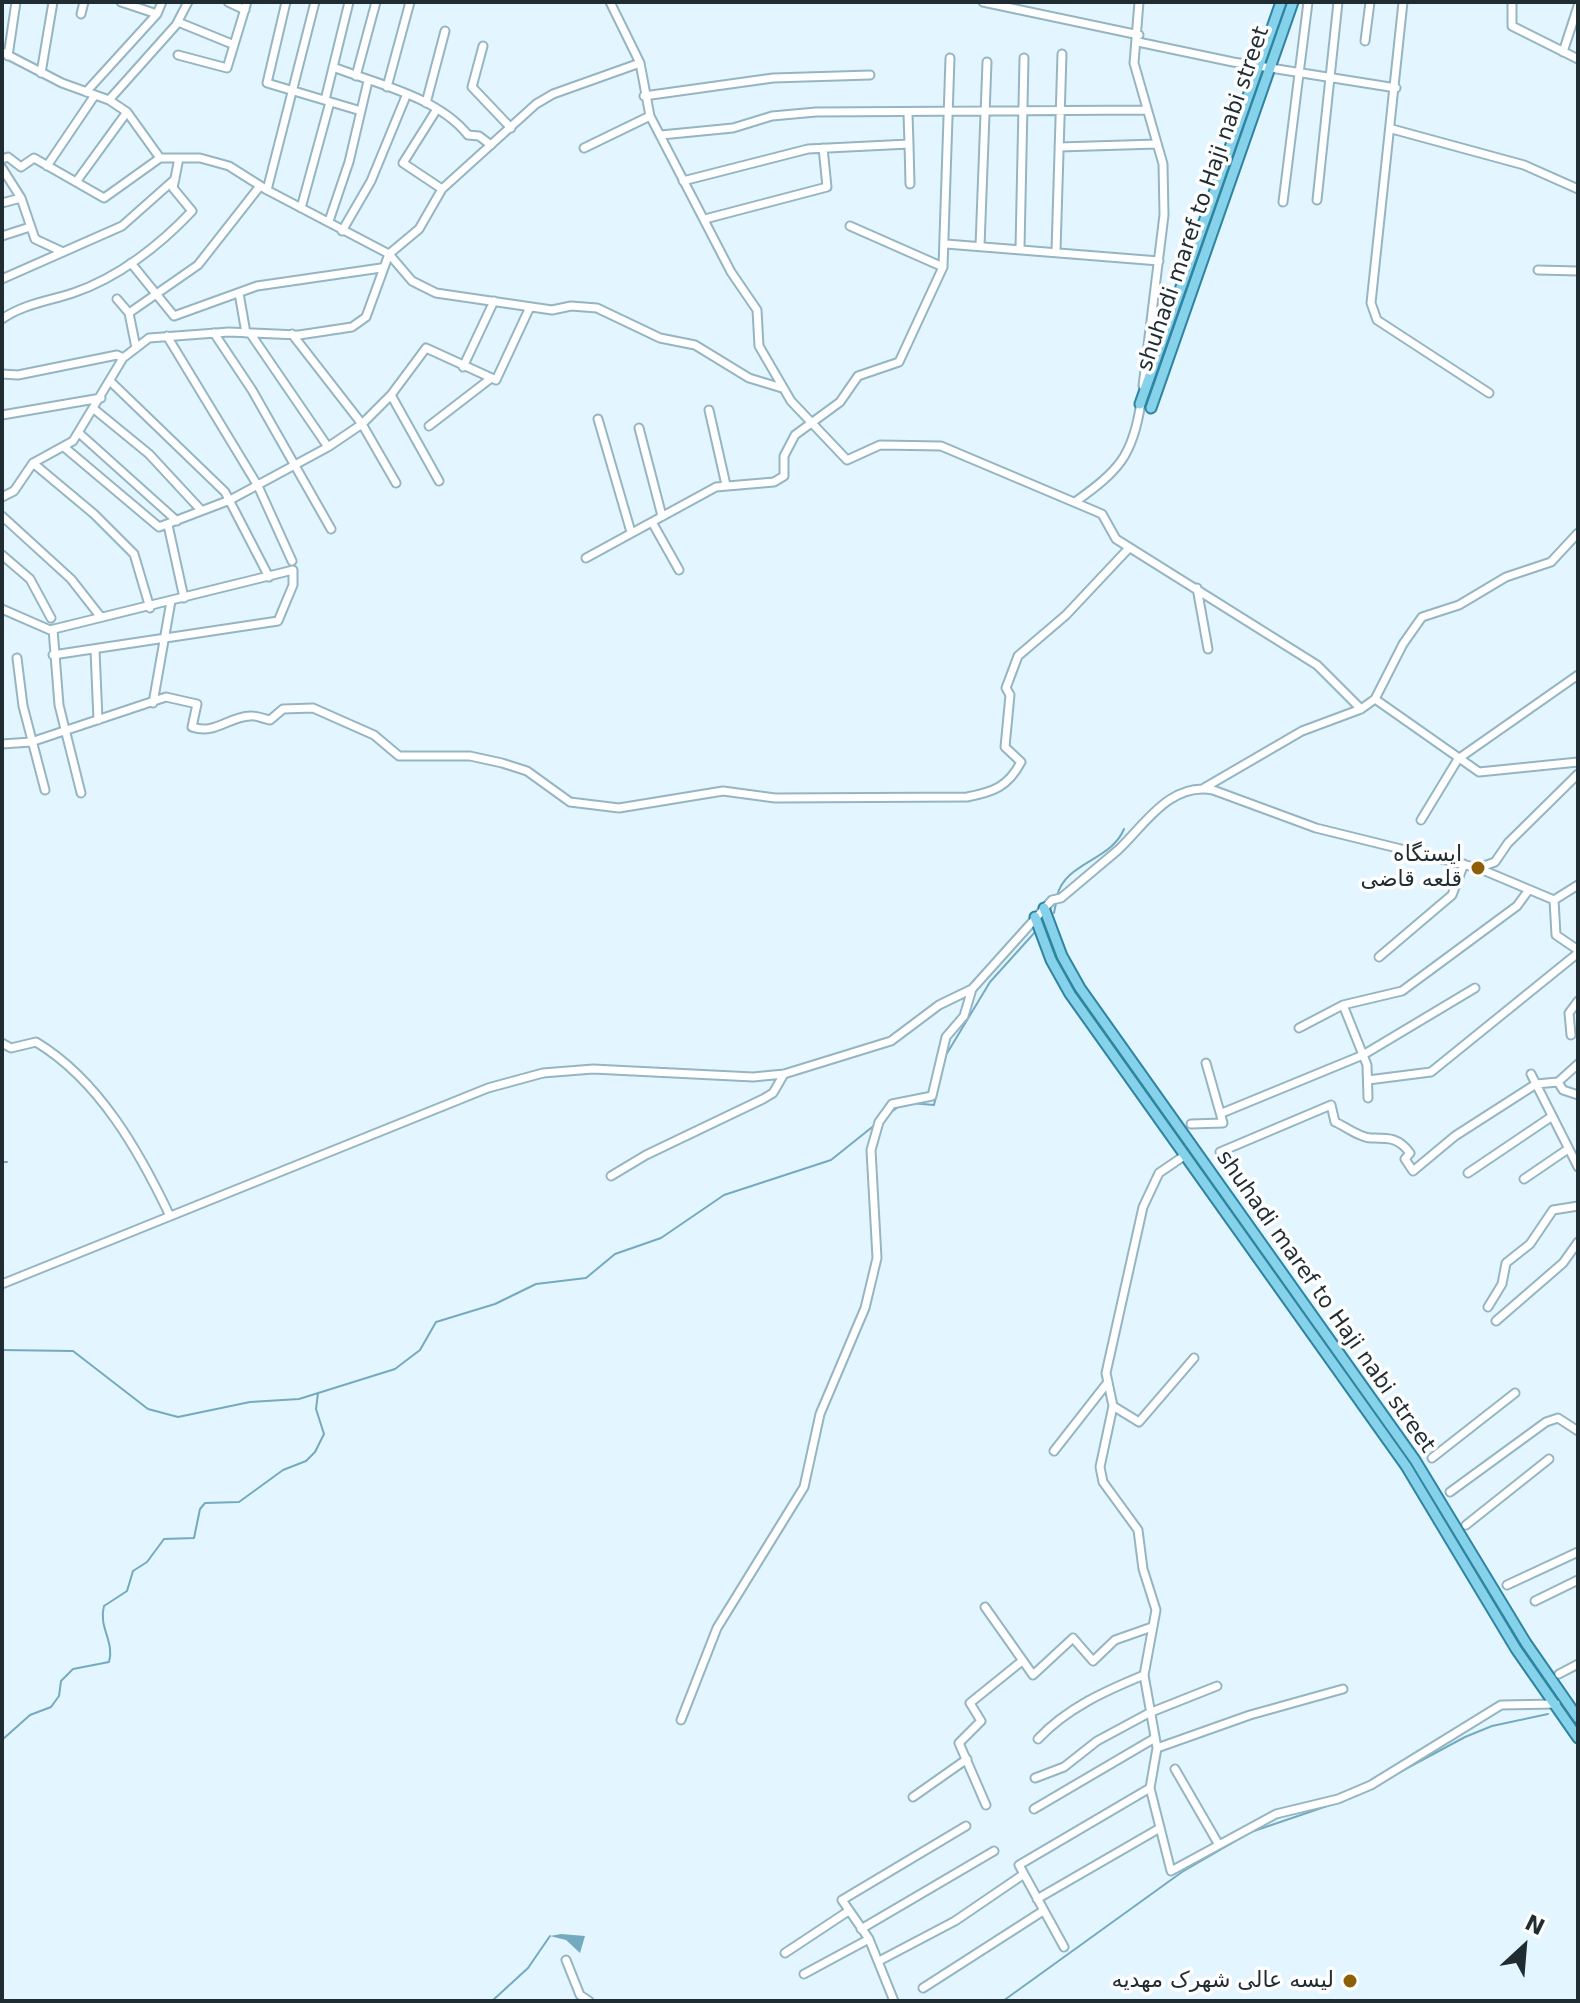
<!DOCTYPE html>
<meta charset="utf-8">
<style>
body{margin:0}
#map{position:relative;width:1580px;height:2003px;overflow:hidden;background:#e3f6ff;font-family:"DejaVu Sans",sans-serif}
canvas{display:block}
.frame{position:absolute;inset:0;border:4px solid #1f2c31;pointer-events:none}
.north{position:absolute;left:1484px;top:1907px;width:80px;height:80px;-webkit-text-stroke:6px #fff;paint-order:stroke;rotate:26deg;font-size:22px;font-weight:700;line-height:32px;text-align:center;color:#1f2c31}
.north::after{content:'';display:block;margin:auto;width:28px;height:36px;background:#1f2c31;clip-path:polygon(50% 0,100% 100%,50% 72%,0 100%)}
</style>
<div id="map">
<canvas width="1580" height="2003"></canvas>
<div class="frame"></div>
<div class="north">N</div>
</div>
<script>
const g = document.querySelector('canvas').getContext('2d');
g.lineJoin = 'round';
function paint(path, color) { g.fillStyle = color; g.fill(path, 'evenodd'); }
function strokePath(path, color, width, dash) { g.strokeStyle = color; g.lineWidth = width; g.lineCap = dash ? 'butt' : 'round'; g.setLineDash(dash || []); g.stroke(path); }
function label(font, color, halo, rows, align = 'center') {
  g.font = font + ' "DejaVu Sans","Noto Naskh Arabic",sans-serif'; g.lineWidth = 7; g.setLineDash([]); g.textBaseline = 'middle'; g.strokeStyle = halo; g.fillStyle = color; for (const [text, x, y, turn = 0] of rows) {
    g.save(); g.translate(x, y); g.rotate((+turn || 0) * Math.PI / 180); g.textAlign = isNaN(turn) ? turn : align; if (halo) g.strokeText(text, 0, 0); g.fillText(text, 0, 0); g.restore();
  }
}
paint(new Path2D(`
 M 561,1934 L 585,1936 L 580,1953 L 566,1940 L 550,1936 Z`), '#74aabf');
strokePath(new Path2D(`
 M 1057,896 C 1065,862 1111,861 1124,829
 M 1054,913 L 1056,903
 M 911,1103 L 934,1105 L 946,1055 L 990,982 L 1036,931
 M 887,1115 L 901,1105
 M 2,1162 L 7,1162
 M 2,1350 L 73,1351 L 148,1409 L 178,1417 L 250,1402 L 299,1399 L 395,1369 L 420,1350 L 436,1322 L 495,1304 L 536,1284 L 586,1278 L 615,1254 L 661,1238 L 724,1195 L 831,1160 L 876,1124
 M 2,1740 L 30,1715 L 51,1707 L 59,1696 L 61,1681 L 73,1669 L 109,1662 C 115,1642 98,1627 104,1606 L 127,1591 L 133,1571 L 147,1562 L 164,1539 L 194,1538 L 200,1509 L 205,1503 L 239,1502 L 283,1470 L 306,1461 L 315,1452 L 324,1434 L 316,1409 L 318,1393
 M 1385,1780 L 1465,1737 L 1492,1726 L 1548,1714
 M 1342,1801 L 1362,1792
 M 492,2001 L 528,1968 L 550,1936
 M 1003,2001 L 1182,1872 L 1251,1832 L 1336,1803`), '#74aabf', 2);
const minor = new Path2D(`
 M 121,2 L 157,14
 M 228,2 L 245,10
 M 286,2 L 267,83 L 361,111
 M 610,2 L 640,63 L 650,116 L 731,272 L 757,310 L 759,346 L 791,401 L 847,460 L 880,445 L 941,446 L 1102,514 L 1116,539 L 1317,665 L 1361,709
 M 983,2 L 1139,35
 M 1139,2 L 1134,63 L 1163,164 L 1164,215 L 1143,386
 M 1403,2 L 1371,303 L 1377,320 L 1489,393
 M 1512,2 L 1512,26 L 1578,59
 M 81,14 L 84,2
 M 178,22 L 232,44
 M 1365,41 L 1370,2
 M 1138,42 L 1233,62 L 1396,88
 M 483,46 L 472,87 L 511,128
 M 2,52 L 62,83 L 109,100 L 127,112 L 160,158 L 200,158 L 229,166 L 267,190 L 389,254 L 412,281 L 436,293 L 552,310 L 571,306 L 597,308 L 660,338 L 695,345 L 749,378 L 782,388
 M 1563,52 L 1578,6
 M 178,55 L 227,68 L 247,2
 M 8,56 L 16,2
 M 333,67 C 377,84 438,97 468,135 L 479,136 L 491,145
 M 41,73 L 53,2
 M 356,76 L 376,2
 M 387,87 L 410,2
 M 86,92 L 157,14 L 162,2
 M 644,96 L 773,78 L 870,75
 M 109,100 L 176,25 L 188,2
 M 325,100 L 349,2
 M 426,103 L 445,31
 M 437,109 L 403,163 L 442,189
 M 1392,129 L 1524,165 L 1578,189
 M 661,135 L 733,128 L 772,116 L 816,112 L 1147,110
 M 909,144 L 910,184
 M 1059,147 L 1157,144
 M 584,148 L 650,116
 M 2,159 L 8,157 L 21,167 L 34,158 L 104,198 L 160,158
 M 47,166 L 95,95
 M 2,168 L 21,198 L 35,239 L 63,252
 M 683,181 L 808,149 L 909,144 L 908,114
 M 76,182 L 127,112
 M 267,190 L 315,2
 M 1317,200 L 1338,2
 M 1283,202 L 1308,2
 M 2,203 L 21,198
 M 301,208 L 330,102
 M 705,219 L 827,187 L 823,148
 M 329,221 L 349,162 L 368,81
 M 850,226 L 943,267
 M 342,231 L 371,181 L 406,96
 M 2,236 L 30,227
 M 946,244 L 1159,261
 M 980,246 L 987,62
 M 1020,248 L 1024,58
 M 1056,251 L 1062,54
 M 131,263 L 174,316 L 257,286 L 381,268
 M 1538,270 L 1578,271
 M 2,279 L 122,226 L 175,179
 M 239,293 L 246,333
 M 117,299 L 129,313 L 136,348
 M 129,313 L 198,265 L 260,186
 M 2,319 C 23,304 49,301 73,293 C 118,278 160,245 192,211 L 173,188 L 179,158
 M 214,333 L 252,390 L 331,529
 M 250,333 L 328,447
 M 292,334 L 362,424 L 396,483
 M 167,336 L 258,486 L 292,561
 M 463,367 L 494,301
 M 2,374 L 18,375 L 117,355 L 123,358 L 149,338 L 229,332 L 299,335 L 352,327 L 366,317 L 389,254 L 419,229 L 442,189 L 536,104 L 553,94 L 640,63
 M 110,381 L 225,492 L 269,577
 M 391,395 L 439,481
 M 94,409 L 149,454 L 200,509
 M 709,410 L 726,485
 M 2,415 L 101,398
 M 598,419 L 631,532
 M 429,426 L 490,379
 M 639,428 L 662,516
 M 79,433 L 177,521
 M 64,447 L 159,527 L 230,500 L 328,447 L 362,424 L 391,395 L 426,348 L 496,380 L 530,307
 M 33,463 L 94,514 L 134,554 L 150,608
 M 2,497 L 14,491 L 33,463 L 73,441 L 123,358
 M 1075,502 C 1118,471 1133,457 1141,402
 M 2,516 L 71,579 L 100,616
 M 652,522 L 679,570
 M 168,525 L 184,598
 M 2,555 L 30,579 L 51,618
 M 586,558 L 716,487 L 774,482 L 784,476 L 784,456 L 795,435 L 840,402 L 858,376 L 899,362 L 943,267 L 950,58
 M 1197,588 L 1208,649
 M 2,609 L 50,630 L 293,570 L 293,585 L 278,621 L 53,655
 M 53,629 L 59,705 L 81,793
 M 95,650 L 98,720
 M 17,658 L 23,706 L 45,790
 M 1375,699 L 1479,772 L 1578,762
 M 153,703 L 171,601
 M 2,744 L 31,742 L 166,697 L 197,704 L 192,727 C 215,735 228,717 250,716 C 256,715 264,719 270,720 L 283,709 L 313,708 L 374,735 L 399,756 L 470,756 L 502,763 L 527,771 L 570,802 L 619,808 L 723,791 L 775,798 L 967,797 C 993,792 1008,787 1021,762 L 1005,747 L 1010,695 L 1006,688 L 1018,656 L 1066,615 L 1129,548
 M 1204,788 L 1302,731 L 1361,709 L 1375,699 L 1403,644 L 1422,617 L 1459,605 L 1506,577 L 1551,562 L 1578,533
 M 1421,820 L 1458,759 L 1578,675
 M 1478,868 L 1554,900 L 1578,885
 M 1554,900 L 1556,935 L 1578,950
 M 1379,957 L 1452,895 L 1464,864
 M 1343,1005 L 1367,1065 L 1368,1098
 M 1299,1028 L 1343,1005 L 1402,991 L 1517,906 L 1528,891
 M 1571,1035 L 1569,1013 L 1578,1001
 M 2,1043 L 11,1048 L 36,1042 C 99,1080 139,1151 170,1216
 M 1531,1074 L 1578,1167
 M 1368,1080 L 1431,1072 L 1578,953
 M 1558,1082 L 1563,1090 L 1578,1095
 M 1222,1113 L 1363,1055 L 1475,988
 M 1191,1124 L 1223,1123 L 1206,1063
 M 1220,1152 L 1331,1105 L 1335,1122 C 1345,1126 1360,1138 1371,1138 C 1388,1138 1398,1137 1410,1153 L 1405,1159 L 1413,1171 L 1455,1136 L 1536,1084 L 1558,1082 L 1578,1064
 M 1181,1158 L 1159,1173 L 1143,1207 L 1106,1373 L 1113,1406 L 1100,1467 L 1103,1482 L 1138,1530 L 1143,1569 L 1156,1610 L 1144,1675 L 1157,1748 L 1150,1788 L 1171,1871 L 1276,1814 L 1338,1799 L 1371,1785 L 1501,1705 L 1556,1704
 M 1468,1173 L 1551,1117
 M 611,1176 L 646,1155 L 763,1099 L 773,1093 L 784,1074
 M 1524,1179 L 1568,1149
 M 2,1284 L 488,1088 L 543,1073 L 593,1069 L 753,1077 L 784,1074 L 891,1041 L 939,1005 L 972,989 L 1052,900 L 1061,898 C 1080,882 1099,866 1118,850 C 1144,826 1169,782 1213,790 L 1316,828 L 1478,868 L 1495,862 L 1508,843 L 1578,774
 M 1488,1307 L 1502,1284 L 1506,1263 L 1530,1244 L 1553,1210 L 1578,1206
 M 1496,1321 L 1563,1263 L 1578,1242
 M 1113,1406 L 1139,1422 L 1194,1358
 M 1054,1451 L 1108,1382
 M 1432,1458 L 1515,1393
 M 1450,1492 L 1546,1422 L 1558,1418 L 1578,1431
 M 1466,1525 L 1549,1459
 M 1507,1585 L 1578,1552
 M 1535,1601 L 1578,1580
 M 985,1607 L 1033,1675 L 1073,1638 L 1093,1661 L 1115,1640 L 1152,1627
 M 1559,1674 L 1578,1664
 M 681,1720 L 717,1628 L 804,1487 L 820,1414 L 865,1308 L 877,1258 L 871,1150 L 879,1122 L 892,1104 L 932,1096 L 946,1037 L 964,1016 L 972,989
 M 1038,1739 C 1067,1708 1105,1691 1144,1675
 M 1157,1748 L 1250,1715 L 1343,1689
 M 1175,1769 L 1219,1845
 M 1035,1778 L 1064,1767 L 1097,1741 L 1149,1713 L 1217,1686
 M 913,1797 L 967,1759
 M 986,1805 L 959,1743 L 981,1721 L 970,1703 L 1022,1661
 M 1034,1809 L 1155,1738
 M 1037,1899 L 1160,1828
 M 861,1929 L 994,1851
 M 1064,1947 L 1019,1865 L 1150,1788
 M 785,1953 L 847,1912
 M 566,1960 L 580,1995 L 589,2001
 M 879,1961 L 955,1921 L 1024,1874
 M 804,1974 L 869,1939
 M 923,1988 L 1043,1911
 M 894,2001 L 869,1939 L 842,1900 L 966,1826`);
const major = new Path2D(`
 M 1140,404 L 1281,2
 M 1151,408 L 1293,2
 M 1044,908 L 1062,956 L 1080,988 L 1415,1460 L 1526,1643 L 1578,1718
 M 1035,917 L 1051,960 L 1070,994 L 1406,1466 L 1516,1649 L 1578,1738`);
strokePath(minor, '#95b5c2', 11);
strokePath(major, '#2f84a1', 13);
strokePath(minor, '#fff', 7);
strokePath(major, '#87d2eb', 9);
for (const [x, y, r, color] of [
 [1478,868,8,"#8e5f09"],
 [1350,1981,8,"#8e5f09"]
]) { const dot = new Path2D(); dot.arc(x, y, r, 0, 2 * Math.PI); g.fillStyle = color; g.fill(dot); strokePath(dot, '#fff', 3); }
label('22px', '#1f2c31', '#fff', [
 ["shuhadi maref to Haji nabi street",1204,199,-71],
 ["shuhadi maref to Haji nabi street",1325,1302,55]
]);
label('22px', '#1f2c31', '#fff', [
 ["ایستگاه",1462,855],
 ["قلعه قاضی",1462,880],
 ["لیسه عالی شهرک مهدیه",1334,1981]
], 'right');
</script>
